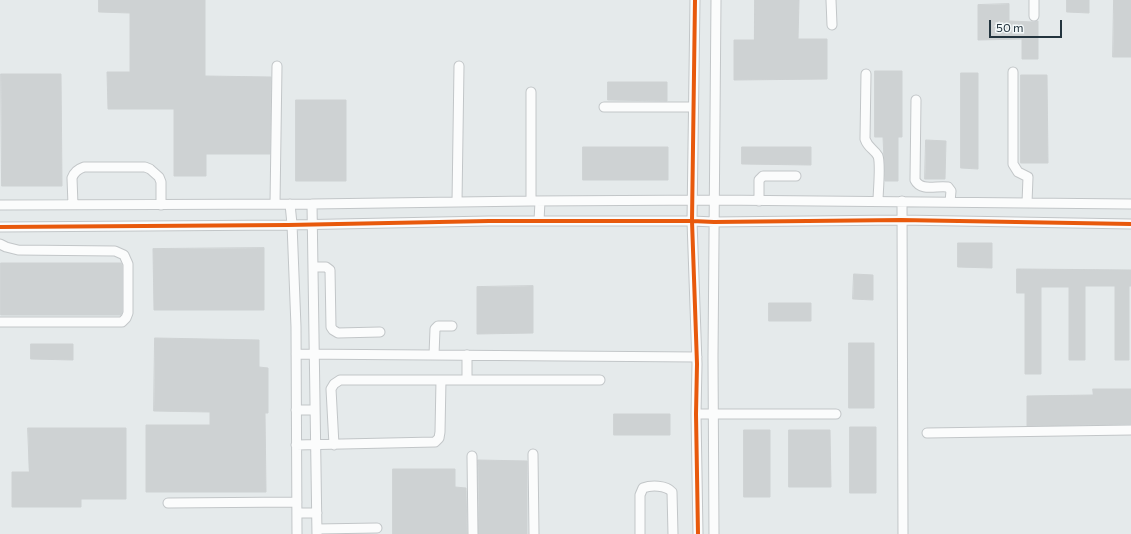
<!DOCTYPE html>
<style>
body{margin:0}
#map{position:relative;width:1131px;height:534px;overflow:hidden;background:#e5eaeb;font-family:Commissioner,sans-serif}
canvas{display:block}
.scale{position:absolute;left:989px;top:20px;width:73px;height:18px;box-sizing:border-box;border:2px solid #23343e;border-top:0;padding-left:5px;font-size:12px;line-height:14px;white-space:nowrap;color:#23343e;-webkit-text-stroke:3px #f3f8f9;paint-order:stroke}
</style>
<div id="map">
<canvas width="1131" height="534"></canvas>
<div class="scale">50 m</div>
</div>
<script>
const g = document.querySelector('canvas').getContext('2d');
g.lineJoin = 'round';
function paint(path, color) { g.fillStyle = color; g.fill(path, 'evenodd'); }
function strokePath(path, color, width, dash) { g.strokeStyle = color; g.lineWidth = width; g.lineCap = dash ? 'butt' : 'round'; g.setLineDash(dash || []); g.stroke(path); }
const building = new Path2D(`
 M 99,0 L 205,0 L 205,76 L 271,77 L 270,154 L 206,154 L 206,176 L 174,176 L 174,109 L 108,109 L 107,72 L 130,72 L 130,13 L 99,12 Z
 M 755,0 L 799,0 L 798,39 L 827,39 L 827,79 L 734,80 L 734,40 L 754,40 Z
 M 1067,0 L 1089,0 L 1089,13 L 1067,12 Z
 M 1114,0 L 1131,0 L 1131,57 L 1113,57 Z
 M 1009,4 L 1009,21 L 1034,22 L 1038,21 L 1038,59 L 1022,59 L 1022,39 L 978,40 L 978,5 Z
 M 875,71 L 902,71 L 902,137 L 898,137 L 898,181 L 885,181 L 883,137 L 875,137 Z
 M 961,73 L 978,73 L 978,169 L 961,168 Z
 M 1,74 L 61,74 L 62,186 L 2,186 Z
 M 1021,75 L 1047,75 L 1048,163 L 1021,163 Z
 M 608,82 L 667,82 L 667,101 L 608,100 Z
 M 296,100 L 346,100 L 346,181 L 296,181 Z
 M 926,140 L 946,141 L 945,179 L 925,179 Z
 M 583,147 L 668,147 L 668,180 L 583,180 Z
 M 742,147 L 811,147 L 811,165 L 742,164 Z
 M 958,243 L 992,243 L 992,268 L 958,267 Z
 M 264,248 L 264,310 L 154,310 L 153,249 Z
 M 1,263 L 121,263 L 122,265 L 122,312 L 121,315 L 1,315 Z
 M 1017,269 L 1131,270 L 1131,286 L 1129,286 L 1129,360 L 1115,360 L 1115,286 L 1085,286 L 1085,360 L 1069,360 L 1069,287 L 1041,287 L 1041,374 L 1025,374 L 1025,293 L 1017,293 Z
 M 854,274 L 873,275 L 873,300 L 853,299 Z
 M 533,286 L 533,333 L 477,334 L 477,287 Z
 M 769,303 L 811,303 L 811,321 L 769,321 Z
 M 155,338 L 259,340 L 259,367 L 268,368 L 268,413 L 265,413 L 266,492 L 146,492 L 146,425 L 210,425 L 210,412 L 154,411 Z
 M 849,343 L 874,343 L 874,408 L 849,408 Z
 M 31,344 L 73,344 L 73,360 L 31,359 Z
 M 1093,389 L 1131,389 L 1131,424 L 1027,426 L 1027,396 L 1093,395 Z
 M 614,414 L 670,414 L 670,435 L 614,435 Z
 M 850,427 L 876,427 L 876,493 L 850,493 Z
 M 28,428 L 126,428 L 126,499 L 81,499 L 81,507 L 12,507 L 12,472 L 29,472 Z
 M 744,430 L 770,430 L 770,497 L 744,497 Z
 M 789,430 L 830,430 L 831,487 L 789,487 Z
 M 478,460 L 527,461 L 527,534 L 479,534 Z
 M 393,469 L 455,469 L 455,487 L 466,488 L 467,534 L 393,534 Z`);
paint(building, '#ced2d3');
strokePath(building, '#ced2d3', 1);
const minor = new Path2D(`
 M 695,0 L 692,221 L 697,364 L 696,414 L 698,534
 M 831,0 L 832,25
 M 1034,16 L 1034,0
 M 1013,72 L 1013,164 L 1018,172 L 1028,177 L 1027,203
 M 866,74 L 865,139 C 868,148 874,149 878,156 C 881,164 878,192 878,201
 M 916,100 L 915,180 C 921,192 937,185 948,187 L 951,191 L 950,202
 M 604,107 L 693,107
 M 531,201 L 531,92
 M 759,201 L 759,180 L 763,176 L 796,176
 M 902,201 L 903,534
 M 457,202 L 459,66
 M 275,204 L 277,66
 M 290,204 L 292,224 L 296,327 L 297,534
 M 312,204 L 317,534
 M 0,205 L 312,204 L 531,201 L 715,200 L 1131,204
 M 73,205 L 72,178 C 74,172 78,169 84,167 L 145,167 L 150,169 L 159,177 L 161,182 L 161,205
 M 539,221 L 540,201
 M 0,227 L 288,225 L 489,221 L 692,221 L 714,222 L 901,220 L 1131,224
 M 0,244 L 6,247 L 18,250 L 115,251 L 124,255 L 128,264 L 128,313 L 126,318 L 122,322 L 0,322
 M 313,267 L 326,267 L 330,270 L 331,327 L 333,330 L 338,333 L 380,332
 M 296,354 L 697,357
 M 434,355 L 435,329 L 438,326 L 452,326
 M 467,355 L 467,380
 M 296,410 L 315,410
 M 696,414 L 836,414
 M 927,433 L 1131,430
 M 296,445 L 435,442 L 439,438 L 440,432 L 441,380
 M 334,445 L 331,389 L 334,384 L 340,380 L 600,380
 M 533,454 L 534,534
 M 472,456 L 473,534
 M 168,503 L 297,502
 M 297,513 L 317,513
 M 317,529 L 377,528
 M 640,534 L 640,495 L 643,488 C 651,485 666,485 672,492 L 673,534
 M 714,534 L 713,357 L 716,0`);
strokePath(minor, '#c2c6c8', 11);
strokePath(minor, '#fbfcfc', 9);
strokePath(new Path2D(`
 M 695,0 L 692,221 L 697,364 L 696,414 L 698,534
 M 0,227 L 288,225 L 489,221 L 692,221 L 714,222 L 901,220 L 1131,224`), '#e8590c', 4);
</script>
